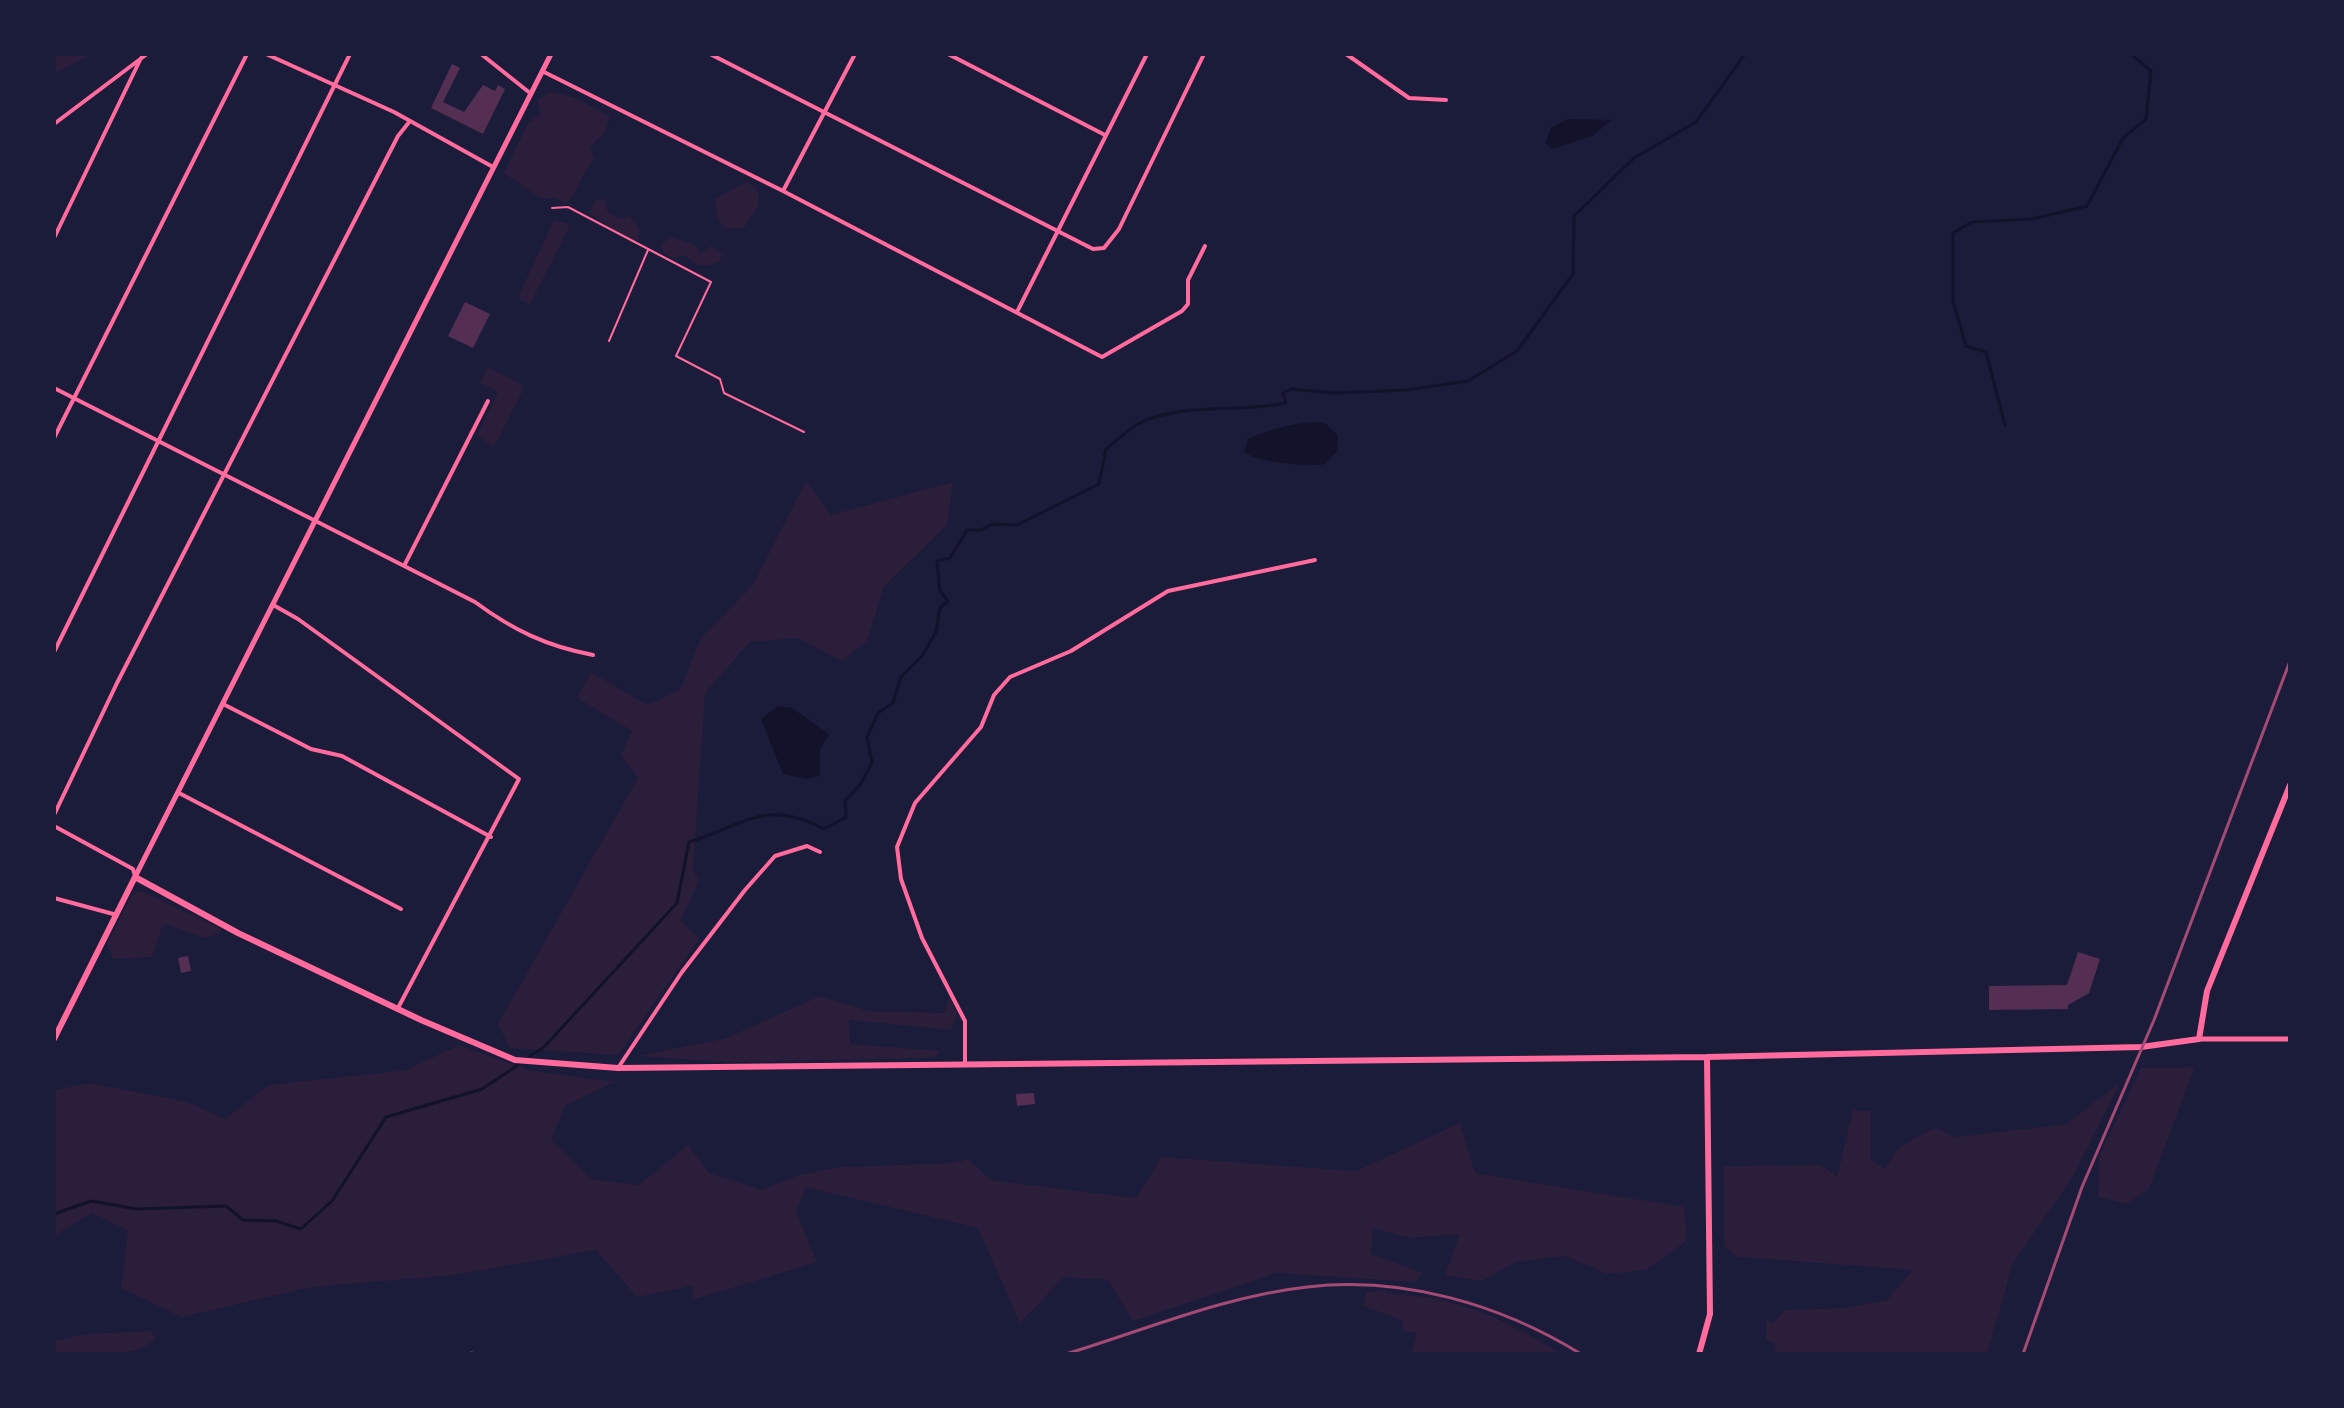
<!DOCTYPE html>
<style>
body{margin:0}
#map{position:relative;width:2344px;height:1408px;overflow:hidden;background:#1b1b3a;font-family:"Work Sans",sans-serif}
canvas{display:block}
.frame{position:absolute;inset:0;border:56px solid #1b1b3a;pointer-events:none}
</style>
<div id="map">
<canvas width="2344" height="1408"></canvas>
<div class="frame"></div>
</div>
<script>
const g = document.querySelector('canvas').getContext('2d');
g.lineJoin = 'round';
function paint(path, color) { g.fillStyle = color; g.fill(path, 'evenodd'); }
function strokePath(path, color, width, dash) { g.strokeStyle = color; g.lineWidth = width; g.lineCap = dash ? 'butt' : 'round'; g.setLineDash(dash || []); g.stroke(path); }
paint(new Path2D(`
 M 54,54 L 92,54 L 54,74 Z
 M 550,92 L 573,97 L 610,116 L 605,132 L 590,147 L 594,160 C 580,175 580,192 565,204 L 556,198 L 541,198 L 504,173 L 528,123 L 541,114 L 537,100 Z
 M 747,181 L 758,192 L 758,206 L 743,229 L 725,228 L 717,218 L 715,199 Z
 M 605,199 L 608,213 L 619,219 L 629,216 L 641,232 L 637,241 L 631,242 L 589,213 L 595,201 Z
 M 554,220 L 569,224 L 568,230 L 530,304 L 520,300 L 520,293 Z
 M 671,237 L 695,245 L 701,253 L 711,246 L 722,254 L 720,262 C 704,267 696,268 685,255 L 673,258 L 663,253 L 661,244 Z
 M 488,367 L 521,384 L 523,390 L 494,447 L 477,435 L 498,392 L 480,383 Z
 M 806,481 L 831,515 L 953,482 L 947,525 L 884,586 L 867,641 L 842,661 L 798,638 L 750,642 L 705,693 L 693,870 L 699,881 L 680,921 L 700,938 L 618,1055 L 510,1048 L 498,1024 L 638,778 L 621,755 L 632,731 L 577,698 L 591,672 L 647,705 L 680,690 L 701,638 L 753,585 Z
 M 141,891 L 220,928 L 220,933 L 205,938 L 166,924 L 162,927 L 152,957 L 113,959 L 107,944 L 132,895 Z
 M 820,996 L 869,1011 L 945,1013 L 949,996 L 957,1013 L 951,1030 L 849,1020 L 850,1044 L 941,1051 L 935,1058 L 727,1062 L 636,1056 L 724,1039 Z
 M 459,1045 L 529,1070 L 614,1082 L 565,1106 L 551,1140 L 592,1179 L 639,1185 L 688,1145 L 709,1173 L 761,1190 L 799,1175 L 841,1167 L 953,1163 L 968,1159 L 991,1180 L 1136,1198 L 1162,1157 L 1356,1171 L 1460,1123 L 1475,1173 L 1684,1207 L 1687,1241 L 1646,1270 L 1608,1274 L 1565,1256 L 1516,1262 L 1482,1281 L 1445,1275 L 1460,1234 L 1410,1238 L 1373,1228 L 1371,1254 L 1423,1273 L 1415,1282 L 1276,1273 L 1133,1321 L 1108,1280 L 1064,1277 L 1020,1323 L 978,1228 L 806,1187 L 796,1211 L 817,1262 L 693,1300 L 692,1286 L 637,1297 L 596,1250 L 455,1275 L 312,1287 L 182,1317 L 121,1288 L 128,1231 L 92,1213 L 54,1236 L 54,1090 L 90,1083 L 188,1102 L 225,1119 L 269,1085 L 406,1070 Z
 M 2195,1067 L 2149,1189 L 2126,1204 L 2098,1197 L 2099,1156 L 2141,1068 Z
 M 2120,1083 L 2072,1178 L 2013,1263 L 1987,1354 L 1776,1354 L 1774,1342 L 1766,1341 L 1766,1319 L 1773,1323 L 1785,1310 L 1845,1308 L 1887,1300 L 1913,1270 L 1738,1257 L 1724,1246 L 1724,1166 L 1821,1165 L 1837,1177 L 1853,1110 L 1870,1111 L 1870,1159 L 1885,1169 L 1899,1147 L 1935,1128 L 1956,1137 L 2066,1124 Z
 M 1383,1290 C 1401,1297 1419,1295 1438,1299 C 1484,1309 1522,1330 1562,1354 L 1411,1354 L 1417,1333 L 1403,1331 L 1402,1320 L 1363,1306 L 1366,1292 Z
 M 151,1331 L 156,1339 C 128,1361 88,1354 54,1354 L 54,1341 L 86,1334 Z`), '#2a1e3b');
paint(new Path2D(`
 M 1568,119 L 1612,120 L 1592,136 L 1552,149 L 1545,143 L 1551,128 Z
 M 1314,422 L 1325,423 L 1338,436 L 1337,451 L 1325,464 C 1309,467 1254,463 1244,451 L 1248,439 C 1270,429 1291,424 1314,422 Z
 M 778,706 L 792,708 L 829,734 L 820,750 L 820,775 L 808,779 L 783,774 L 761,719 Z`), '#12122b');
strokePath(new Path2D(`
 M 2005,425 L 1986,352 L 1966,346 L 1953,301 L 1953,233 L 1972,222 L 2032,219 L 2087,206 L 2123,138 L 2146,119 L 2151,71 L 2131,54
 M 530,1056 L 544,1047 L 677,903 L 689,842 C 745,825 765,798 824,829 L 846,817 L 845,801 L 860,785 L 872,763 L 867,737 L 878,713 L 893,703 L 901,677 L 922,656 L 936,632 L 940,608 L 948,601 L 940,591 L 937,561 L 950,558 L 967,530 L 981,530 L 992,524 L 1017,525 L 1099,484 L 1106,449 C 1116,441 1126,431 1136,425 C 1176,402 1242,413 1286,403 L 1283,393 L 1291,389 L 1334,393 L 1406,390 L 1468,381 L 1517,351 L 1573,274 L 1574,216 L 1634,158 L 1696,122 L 1745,54
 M 54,1214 L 91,1201 L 137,1209 L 226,1206 L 243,1220 L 276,1221 L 301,1229 L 332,1201 L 386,1117 L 482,1089 L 518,1065`), '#12122b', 3);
paint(new Path2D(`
 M 452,64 L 460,68 L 443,102 L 464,112 L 483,85 L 495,91 L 498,85 L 505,89 L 483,134 L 431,108 Z
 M 465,302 L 490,314 L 473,348 L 448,336 Z
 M 2078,952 L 2100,959 L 2089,993 L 2068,1005 L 2068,1009 L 1989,1010 L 1989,986 L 2067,985 Z
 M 188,956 L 191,971 L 181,973 L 178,958 Z
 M 1034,1093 L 1035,1104 L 1017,1106 L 1016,1094 Z`), '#542f53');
strokePath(new Path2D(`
 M 552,208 L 568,207 L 711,282 L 676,356 L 720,379 L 724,393 L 804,432
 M 609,341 L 648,250`), '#ff6b9d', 2);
strokePath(new Path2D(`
 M 266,54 L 394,112 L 493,167
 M 481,54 L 530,93
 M 710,54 L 1093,249 L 1104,248 L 1119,229 L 1204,54
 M 948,54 L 1105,135
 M 1346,54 L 1409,98 L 1446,100
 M 542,71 L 783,191 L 1102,357 L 1182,311 L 1188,304 L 1188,280 L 1205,246
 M 54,124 L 147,54
 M 783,191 L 855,54
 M 54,238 L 141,58
 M 1017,312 L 1147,54
 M 54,388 L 475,602 C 513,630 546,646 593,655
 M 54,438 L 247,54
 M 404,566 L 488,401
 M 275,606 L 298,619 L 519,779 L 398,1008
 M 54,652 L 350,54
 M 223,704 L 311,749 L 342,756 L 491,837
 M 179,793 L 401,909
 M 54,815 L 117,683 L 398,136 L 410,121
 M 54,826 L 133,869 L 135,876
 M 54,898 L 117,915
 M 965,1064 L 965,1021 L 922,938 L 901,879 L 897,847 L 915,803 L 981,727 L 994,695 L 1010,677 L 1071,651 L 1168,591 L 1315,560
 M 618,1068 L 682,972 L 745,890 L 775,856 L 807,846 L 820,852`), '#ff6b9d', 4);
strokePath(new Path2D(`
 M 135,877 L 551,54
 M 2199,1039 L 2290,1039`), '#ff6b9d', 5);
strokePath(new Path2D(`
 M 54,1039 L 135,877 L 238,933 L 421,1020 L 515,1060 L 618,1068 L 1707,1057 L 2141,1047 L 2199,1039 L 2207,991 L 2290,785
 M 1699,1354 L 1710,1314 L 1707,1057`), '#ff6b9d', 6);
strokePath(new Path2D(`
 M 468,1354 L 472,1353
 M 1066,1354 C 1145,1330 1225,1296 1307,1287 C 1403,1276 1500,1304 1581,1354
 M 2023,1354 L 2082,1187 L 2154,1020 L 2290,661`), '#a44b75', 3);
</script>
